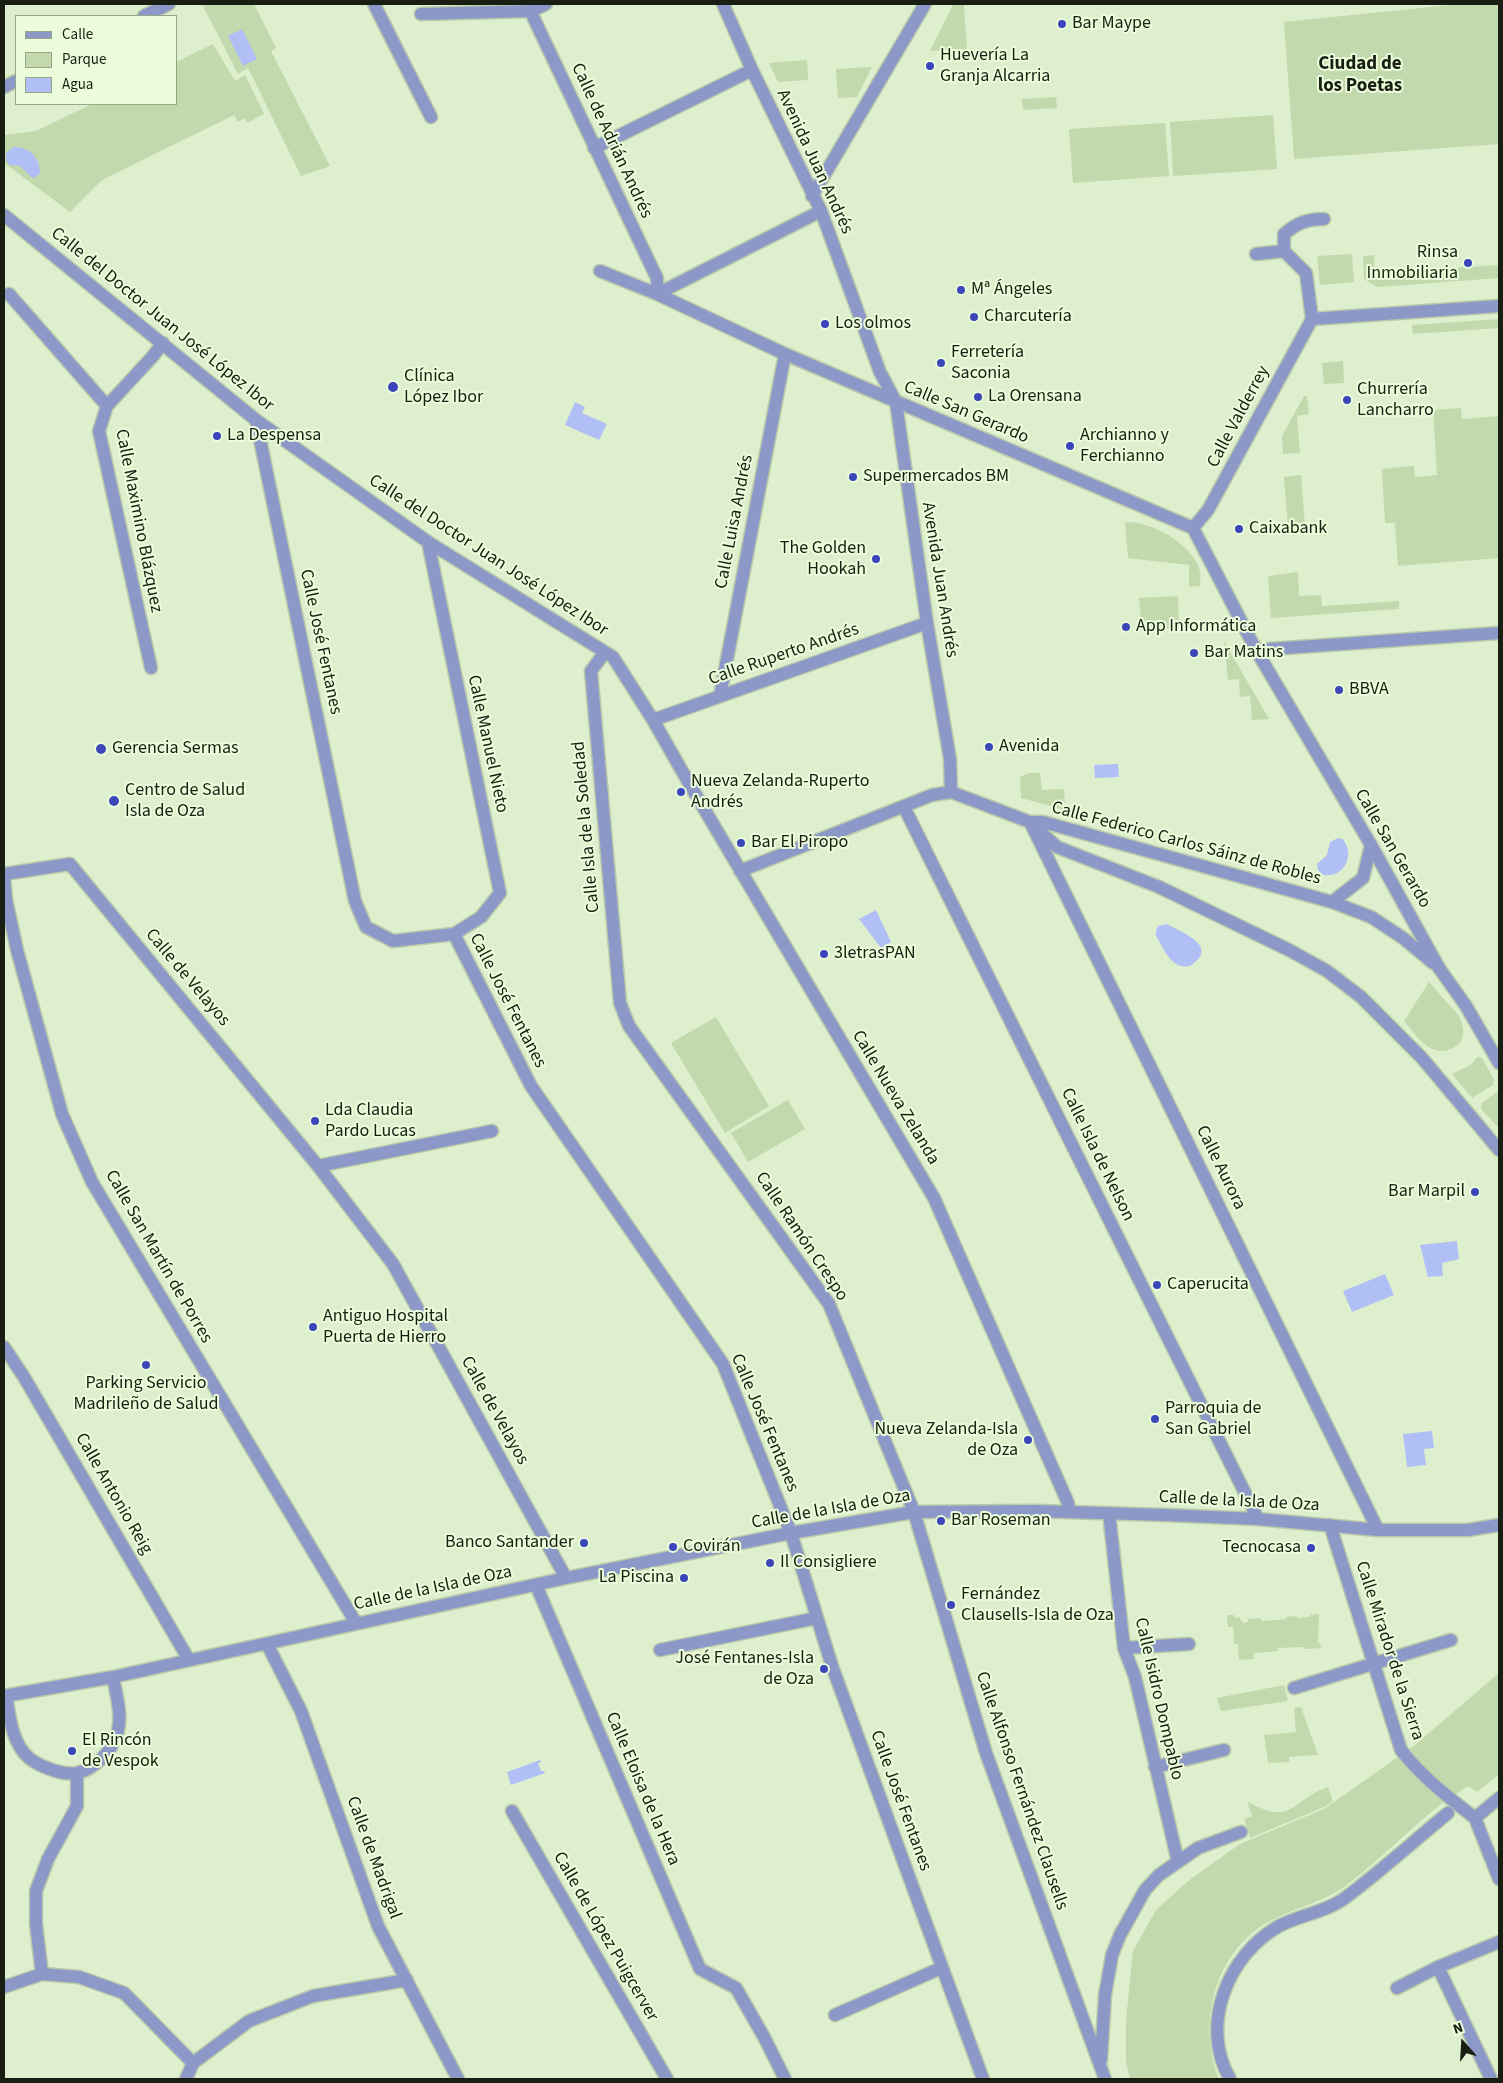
<!DOCTYPE html>
<meta charset="utf-8">
<style>
body{margin:0}
#map{position:relative;width:1503px;height:2083px;overflow:hidden;background:#deefcd;font-family:"Source Sans 3",sans-serif}
canvas{display:block}
.frame{position:absolute;inset:0;border:5px solid #181f12;pointer-events:none}
.legend{position:absolute;left:15px;top:15px;width:162px;height:90px;box-sizing:border-box;background:#ebfdda;border:1px solid #97a48a;margin:0;padding:6px 9px;list-style:none;font-size:15px;color:#181f12}
.legend li{display:flex;align-items:center;gap:10px;height:25px}
.legend b{width:25px;border:1px solid #97a48a}
.north{position:absolute;left:1438px;top:2018px;width:50px;height:50px;-webkit-text-stroke:4px #ebfdda;paint-order:stroke;rotate:341deg;font-size:14px;font-weight:700;line-height:20px;text-align:center;color:#181f12}
.north::after{content:'';display:block;margin:auto;width:18px;height:22px;background:#181f12;clip-path:polygon(50% 0,100% 100%,50% 72%,0 100%)}
</style>
<div id="map">
<canvas width="1503" height="2083"></canvas>
<div class="frame"></div>
<ul class="legend">
<li><b style="height:6px;background:#8c99c8"></b>Calle</li>
<li><b style="height:14px;background:#c2d8ad"></b>Parque</li>
<li><b style="height:14px;background:#b0bff5"></b>Agua</li>
</ul>
<div class="north">N</div>
</div>
<script>
const g = document.querySelector('canvas').getContext('2d');
g.lineJoin = 'round';
function paint(path, color) { g.fillStyle = color; g.fill(path, 'evenodd'); }
function strokePath(path, color, width, dash) { g.strokeStyle = color; g.lineWidth = width; g.lineCap = dash ? 'butt' : 'round'; g.setLineDash(dash || []); g.stroke(path); }
function label(font, color, halo, rows, align = 'center') {
  g.font = font + ' "Source Sans 3",sans-serif'; g.lineWidth = 4; g.setLineDash([]); g.textBaseline = 'middle'; g.strokeStyle = halo; g.fillStyle = color; for (const [text, x, y, turn = 0] of rows) {
    g.save(); g.translate(x, y); g.rotate((+turn || 0) * Math.PI / 180); g.textAlign = isNaN(turn) ? turn : align; if (halo) g.strokeText(text, 0, 0); g.fillText(text, 0, 0); g.restore();
  }
}
paint(new Path2D(`
 M 208,4 L 254,4 L 276,48 L 271,51 L 330,166 L 301,176 L 248,68 L 238,74 L 203,6 Z
 M 1460,4 L 1499,4 L 1499,144 L 1294,159 L 1284,22 Z
 M 953,5 L 964,5 L 967,49 L 930,51 Z
 M 213,44 L 235,81 L 245,75 L 264,114 L 247,123 L 245,118 L 238,122 L 234,115 L 102,180 L 70,212 L 4,163 L 4,135 L 36,131 L 92,104 L 176,104 L 176,62 Z
 M 807,60 L 808,80 L 778,82 L 769,63 Z
 M 872,67 L 857,97 L 838,98 L 836,69 Z
 M 1056,97 L 1057,108 L 1023,110 L 1022,99 Z
 M 1273,115 L 1277,169 L 1173,176 L 1170,122 Z
 M 1165,123 L 1169,176 L 1073,183 L 1069,129 Z
 M 1352,254 L 1354,282 L 1320,285 L 1317,256 Z
 M 1374,255 L 1375,273 L 1499,265 L 1499,278 L 1378,287 L 1364,279 L 1363,256 Z
 M 1499,319 L 1499,328 L 1413,334 L 1412,325 Z
 M 1343,361 L 1344,383 L 1324,384 L 1322,363 Z
 M 1304,396 L 1307,396 L 1309,414 L 1297,416 L 1300,453 L 1283,454 L 1282,436 Z
 M 1461,408 L 1462,419 L 1499,416 L 1499,558 L 1398,566 L 1395,523 L 1385,523 L 1382,469 L 1414,466 L 1415,477 L 1437,475 L 1433,410 Z
 M 1301,475 L 1305,526 L 1288,528 L 1284,477 Z
 M 1125,522 C 1151,521 1193,544 1200,571 C 1201,575 1200,582 1200,586 L 1189,587 L 1189,565 L 1128,558 Z
 M 1298,572 L 1299,596 L 1321,595 L 1322,606 L 1399,601 L 1399,609 L 1271,618 L 1268,576 Z
 M 1178,596 L 1179,628 L 1142,631 L 1139,598 Z
 M 1224,641 L 1269,719 L 1252,720 L 1250,696 L 1240,697 L 1239,679 L 1228,680 Z
 M 1029,773 L 1040,773 L 1042,790 L 1064,789 L 1065,810 L 1021,798 L 1020,777 Z
 M 1429,982 L 1459,1016 C 1462,1022 1464,1029 1463,1035 C 1461,1049 1442,1054 1432,1049 C 1421,1044 1412,1030 1404,1021 Z
 M 716,1017 L 769,1106 L 725,1133 L 671,1043 Z
 M 1477,1057 L 1482,1058 L 1494,1079 L 1493,1085 L 1472,1098 L 1452,1074 L 1471,1065 Z
 M 1497,1092 L 1499,1093 L 1499,1128 L 1481,1109 L 1482,1103 Z
 M 788,1100 L 805,1129 L 748,1162 L 731,1133 Z
 M 1319,1614 L 1318,1643 L 1320,1643 L 1321,1648 L 1304,1649 L 1303,1647 L 1278,1648 L 1278,1651 L 1254,1653 L 1254,1659 L 1239,1660 L 1238,1644 L 1234,1644 L 1233,1627 L 1228,1627 L 1227,1615 L 1234,1615 L 1235,1618 L 1239,1617 L 1243,1623 L 1248,1622 L 1248,1619 L 1261,1618 L 1262,1621 L 1286,1619 L 1286,1617 L 1297,1616 L 1297,1618 L 1310,1617 L 1310,1615 Z
 M 1499,1673 L 1499,1774 L 1477,1792 L 1468,1786 C 1459,1792 1449,1798 1440,1805 C 1407,1831 1378,1862 1344,1887 C 1319,1904 1293,1908 1268,1922 C 1214,1953 1197,2024 1219,2079 L 1130,2079 L 1126,2062 L 1126,2021 L 1133,1951 L 1156,1910 L 1188,1881 L 1240,1844 L 1324,1809 L 1415,1745 Z
 M 1284,1685 L 1288,1701 L 1221,1711 L 1217,1698 Z
 M 1301,1707 L 1318,1755 L 1289,1757 L 1289,1762 L 1268,1763 L 1264,1735 L 1296,1732 L 1294,1708 Z
 M 1328,1787 L 1333,1801 L 1324,1807 L 1250,1838 L 1244,1819 L 1252,1816 L 1247,1801 C 1292,1828 1292,1799 1328,1787 Z`), '#c2d8ad');
paint(new Path2D(`
 M 242,29 L 257,59 L 243,66 L 228,36 Z
 M 14,147 C 30,147 40,158 40,173 L 34,178 L 31,177 L 20,166 L 9,165 L 6,160 L 6,153 Z
 M 575,402 L 585,407 L 582,413 L 607,424 L 599,440 L 565,425 Z
 M 1118,764 L 1119,777 L 1095,778 L 1094,765 Z
 M 1338,838 L 1343,839 C 1355,855 1345,878 1323,875 L 1318,870 L 1317,864 L 1327,855 L 1330,842 Z
 M 876,910 L 891,942 L 881,948 L 859,919 Z
 M 1167,924 C 1182,933 1221,946 1190,966 C 1171,970 1165,950 1156,936 L 1156,931 L 1158,926 Z
 M 1457,1241 L 1459,1259 L 1442,1263 L 1443,1276 L 1428,1277 L 1420,1245 Z
 M 1385,1274 L 1394,1295 L 1352,1312 L 1343,1291 Z
 M 1432,1431 L 1434,1448 L 1424,1449 L 1426,1465 L 1407,1467 L 1403,1434 Z
 M 540,1760 L 541,1762 L 538,1763 L 541,1771 L 544,1771 L 545,1773 L 511,1785 L 507,1772 Z`), '#b0bff5');
const minor = new Path2D(`
 M 374,4 L 431,117
 M 527,4 L 653,270 L 657,278 L 657,294
 M 723,4 L 752,70 L 821,211 L 880,372 L 896,402 L 927,623 L 950,759 L 951,792
 M 421,14 L 531,11 L 546,4
 M 144,16 L 169,4
 M 4,87 L 16,81
 M 594,148 L 752,70
 M 812,196 L 925,4
 M 4,215 L 256,420 L 428,542 L 613,657 L 653,720 L 690,785 L 934,1198 L 1068,1503 L 1069,1512
 M 1256,254 L 1284,251
 M 600,271 L 657,294 L 785,354 L 1193,528 L 1256,650 L 1371,845 L 1439,968 L 1466,1006 L 1499,1063
 M 9,294 L 107,406
 M 657,294 L 821,211
 M 1312,319 L 1306,273 L 1284,251 L 1284,234 C 1297,223 1307,219 1324,219
 M 256,420 L 355,901 L 366,927 L 393,941 L 454,934 L 481,917 L 500,893 L 428,542
 M 1193,528 L 1208,510 L 1312,319 L 1499,306
 M 1256,650 L 1499,633
 M 605,652 L 591,671 L 620,1003 L 629,1026 L 829,1304 L 914,1512 L 986,1753 L 1105,2079
 M 151,668 L 99,431 L 107,406 L 153,356 L 163,343
 M 720,696 L 785,354
 M 653,720 L 927,623
 M 904,807 L 1258,1519
 M 1030,822 L 1378,1530
 M 1035,827 L 1057,847 L 1159,887 L 1289,950 L 1327,971 L 1361,997 L 1422,1058 L 1499,1150
 M 740,871 L 932,795 L 951,792 L 1030,822 L 1043,822 L 1332,902 L 1371,917 L 1403,938 L 1433,963
 M 4,874 L 70,864 L 318,1166 L 393,1264 L 566,1578
 M 4,877 L 6,899 L 17,950 L 62,1114 L 92,1182 L 356,1623
 M 1332,902 L 1363,878 L 1371,845
 M 454,934 L 531,1086 L 723,1364 L 791,1533 L 832,1666 L 983,2079
 M 318,1166 L 492,1131
 M 4,1347 L 24,1377 L 189,1660
 M 1109,1513 L 1124,1648 L 1135,1677 L 1178,1862
 M 1330,1525 L 1401,1750 C 1421,1776 1449,1798 1475,1818
 M 536,1585 L 700,1969 L 736,1988 L 764,2037 L 785,2079
 M 267,1644 L 301,1711 L 378,1926 L 458,2079
 M 1124,1648 L 1189,1644
 M 660,1650 L 817,1618
 M 1294,1688 L 1451,1640
 M 4,1696 L 113,1677 L 566,1578 L 791,1533 L 914,1512 L 1035,1511 L 1166,1515 L 1258,1519 L 1378,1530 L 1468,1530 L 1499,1525
 M 6,1696 C 10,1716 11,1738 25,1754 C 34,1765 63,1776 77,1773 C 95,1769 112,1751 117,1734 C 123,1716 116,1694 113,1677
 M 1155,1767 L 1224,1750
 M 512,1811 L 667,2079
 M 1475,1818 L 1499,1879
 M 1475,1818 L 1499,1798
 M 1438,1967 L 1491,2079
 M 42,1974 L 36,1924 L 36,1891 L 48,1859 L 77,1806 L 77,1773
 M 4,1987 L 42,1974 L 79,1977 L 124,1993 L 193,2063
 M 1397,1988 L 1438,1967 L 1499,1942
 M 835,2015 L 941,1968
 M 1101,2060 L 1105,1995 L 1112,1955 L 1120,1935 L 1145,1890 L 1159,1875 L 1198,1848 L 1241,1832
 M 186,2079 L 193,2063 L 249,2021 L 313,1996 L 407,1980
 M 1230,2079 C 1199,2025 1228,1955 1279,1926 C 1300,1915 1326,1912 1345,1898 C 1381,1871 1414,1841 1448,1813`);
strokePath(minor, '#bacaab', 15);
strokePath(minor, '#8c99c8', 12);
for (const [x, y, r, color] of [
 [1062,24,5,"#3a46b9"],
 [930,66,5,"#3a46b9"],
 [1468,263,5,"#3a46b9"],
 [961,290,5,"#3a46b9"],
 [974,317,5,"#3a46b9"],
 [825,324,5,"#3a46b9"],
 [941,363,5,"#3a46b9"],
 [393,387,6,"#3a46b9"],
 [978,397,5,"#3a46b9"],
 [1347,400,5,"#3a46b9"],
 [217,436,5,"#3a46b9"],
 [1070,446,5,"#3a46b9"],
 [853,477,5,"#3a46b9"],
 [1239,529,5,"#3a46b9"],
 [876,559,5,"#3a46b9"],
 [1126,627,5,"#3a46b9"],
 [1194,653,5,"#3a46b9"],
 [1339,690,5,"#3a46b9"],
 [989,747,5,"#3a46b9"],
 [101,749,6,"#3a46b9"],
 [681,792,5,"#3a46b9"],
 [114,801,6,"#3a46b9"],
 [741,843,5,"#3a46b9"],
 [824,954,5,"#3a46b9"],
 [315,1121,5,"#3a46b9"],
 [1475,1192,5,"#3a46b9"],
 [1157,1285,5,"#3a46b9"],
 [313,1327,5,"#3a46b9"],
 [146,1365,5,"#3a46b9"],
 [1155,1419,5,"#3a46b9"],
 [1028,1440,5,"#3a46b9"],
 [941,1521,5,"#3a46b9"],
 [584,1543,5,"#3a46b9"],
 [673,1547,5,"#3a46b9"],
 [1311,1548,5,"#3a46b9"],
 [770,1563,5,"#3a46b9"],
 [684,1578,5,"#3a46b9"],
 [951,1605,5,"#3a46b9"],
 [824,1669,5,"#3a46b9"],
 [72,1751,5,"#3a46b9"]
]) { const dot = new Path2D(); dot.arc(x, y, r, 0, 2 * Math.PI); g.fillStyle = color; g.fill(dot); strokePath(dot, '#ebfdda', 2); }
label('18px', '#181f12', '#ebfdda', [
 ["Bar Maype",1072,24],
 ["Huevería La",940,56],
 ["Granja Alcarria",940,77],
 ["Rinsa",1458,253,"right"],
 ["Inmobiliaria",1458,274,"right"],
 ["Mª Ángeles",971,290],
 ["Charcutería",984,317],
 ["Los olmos",835,324],
 ["Ferretería",951,353],
 ["Saconia",951,374],
 ["Clínica",404,377],
 ["López Ibor",404,398],
 ["Churrería",1357,390],
 ["Lancharro",1357,411],
 ["La Orensana",988,397],
 ["La Despensa",227,436],
 ["Archianno y",1080,436],
 ["Ferchianno",1080,457],
 ["Supermercados BM",863,477],
 ["Caixabank",1249,529],
 ["The Golden",866,549,"right"],
 ["Hookah",866,570,"right"],
 ["App Informática",1136,627],
 ["Bar Matins",1204,653],
 ["BBVA",1349,690],
 ["Avenida",999,747],
 ["Gerencia Sermas",112,749],
 ["Nueva Zelanda-Ruperto",691,782],
 ["Andrés",691,803],
 ["Centro de Salud",125,791],
 ["Isla de Oza",125,812],
 ["Bar El Piropo",751,843],
 ["3letrasPAN",834,954],
 ["Lda Claudia",325,1111],
 ["Pardo Lucas",325,1132],
 ["Bar Marpil",1465,1192,"right"],
 ["Caperucita",1167,1285],
 ["Antiguo Hospital",323,1317],
 ["Puerta de Hierro",323,1338],
 ["Parking Servicio",146,1384,"center"],
 ["Madrileño de Salud",146,1405,"center"],
 ["Parroquia de",1165,1409],
 ["San Gabriel",1165,1430],
 ["Nueva Zelanda-Isla",1018,1430,"right"],
 ["de Oza",1018,1451,"right"],
 ["Bar Roseman",951,1521],
 ["Banco Santander",574,1543,"right"],
 ["Covirán",683,1547],
 ["Tecnocasa",1301,1548,"right"],
 ["Il Consigliere",780,1563],
 ["La Piscina",674,1578,"right"],
 ["Fernández",961,1595],
 ["Clausells-Isla de Oza",961,1616],
 ["José Fentanes-Isla",814,1659,"right"],
 ["de Oza",814,1680,"right"],
 ["El Rincón",82,1741],
 ["de Vespok",82,1762]
], 'left');
label('18px', '#181f12', '#ebfdda', [
 ["Calle de Adrián Andrés",611,141,65],
 ["Avenida Juan Andrés",814,162,65],
 ["Calle del Doctor Juan José López Ibor",162,320,39],
 ["Calle San Gerardo",966,413,23],
 ["Calle Valderrey",1239,417,-62],
 ["Calle Maximino Blázquez",138,521,79],
 ["Calle Luisa Andrés",735,522,-79],
 ["Calle del Doctor Juan José López Ibor",488,556,33],
 ["Avenida Juan Andrés",939,580,81],
 ["Calle José Fentanes",320,642,78],
 ["Calle Ruperto Andrés",784,655,-19],
 ["Calle Manuel Nieto",487,744,78],
 ["Calle Isla de la Soledad",587,827,-95],
 ["Calle Federico Carlos Sáinz de Robles",1186,844,15],
 ["Calle San Gerardo",1392,849,60],
 ["Calle de Velayos",187,978,50],
 ["Calle José Fentanes",507,1001,63],
 ["Calle Nueva Zelanda",895,1098,59],
 ["Calle Isla de Nelson",1097,1155,64],
 ["Calle Aurora",1220,1168,64],
 ["Calle Ramón Crespo",801,1237,56],
 ["Calle San Martín de Porres",158,1257,60],
 ["Calle de Velayos",494,1411,61],
 ["Calle José Fentanes",764,1423,67],
 ["Calle Antonio Reig",113,1494,60],
 ["Calle de la Isla de Oza",1239,1502,3],
 ["Calle de la Isla de Oza",831,1510,-10],
 ["Calle de la Isla de Oza",433,1589,-12],
 ["Calle Mirador de la Sierra",1389,1651,72],
 ["Calle Isidro Dompablo",1158,1699,77],
 ["Calle Eloisa de la Hera",642,1789,67],
 ["Calle Alfonso Fernández Clausells",1021,1791,71],
 ["Calle José Fentanes",900,1801,70],
 ["Calle de Madrigal",373,1858,70],
 ["Calle de López Puigcerver",605,1937,60]
]);
label('bold 19px', '#181f12', '#ebfdda', [
 ["Ciudad de",1360,65],
 ["los Poetas",1360,87]
]);
</script>
